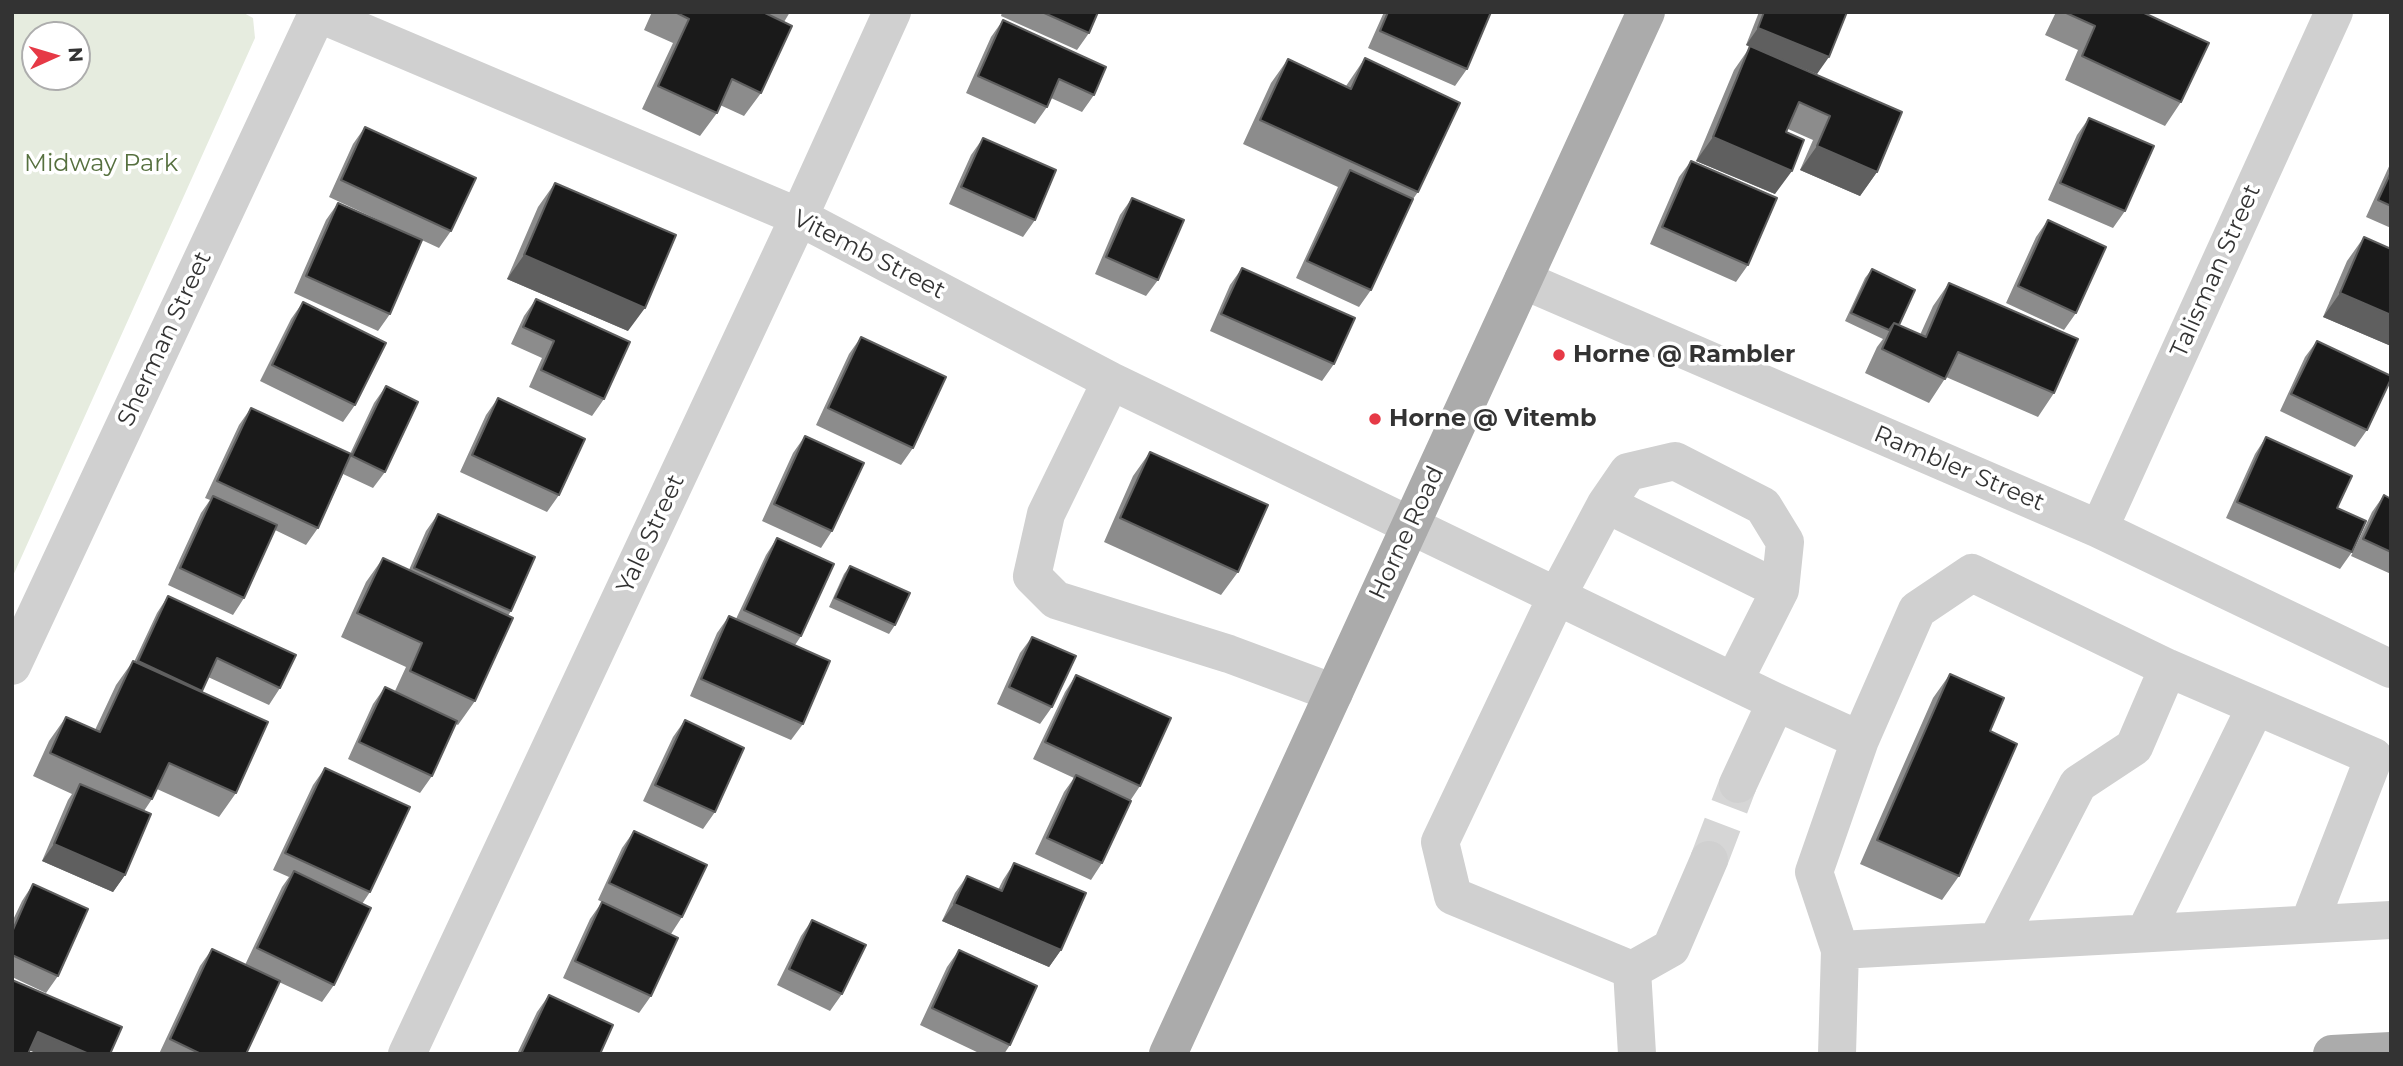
<!DOCTYPE html>
<style>
body{margin:0}
#map{position:relative;width:2403px;height:1066px;overflow:hidden;background:#fff;font-family:Montserrat,sans-serif}
canvas{display:block}
.frame{position:absolute;inset:0;border:14px solid #333;pointer-events:none}
.north{position:absolute;left:21px;top:21px;width:70px;height:70px;box-sizing:border-box;background:#fff;border:2px solid #adadad;border-radius:50%;rotate:86deg;font-size:19px;font-weight:700;line-height:28px;text-align:center;color:#333}
.north::after{content:'';display:block;margin:auto;width:24px;height:32px;background:#e63946;clip-path:polygon(50% 0,100% 100%,50% 72%,0 100%)}
</style>
<div id="map">
<canvas width="2403" height="1066"></canvas>
<div class="frame"></div>
<div class="north">N</div>
</div>
<script>
const g = document.querySelector('canvas').getContext('2d');
g.lineJoin = 'round';
function paint(path, color) { g.fillStyle = color; g.fill(path, 'evenodd'); }
function strokePath(path, color, width, dash) { g.strokeStyle = color; g.lineWidth = width; g.lineCap = dash ? 'butt' : 'round'; g.setLineDash(dash || []); g.stroke(path); }
function label(font, color, halo, rows, align = 'center') {
  g.font = font + ' Montserrat,sans-serif'; g.lineWidth = 7; g.setLineDash([]); g.textBaseline = 'middle'; g.strokeStyle = halo; g.fillStyle = color; for (const [text, x, y, turn = 0] of rows) {
    g.save(); g.translate(x, y); g.rotate((+turn || 0) * Math.PI / 180); g.textAlign = isNaN(turn) ? turn : align; if (halo) g.strokeText(text, 0, 0); g.fillText(text, 0, 0); g.restore();
  }
}
paint(new Path2D(`
 M 12,12 L 242,12 L 253,18 L 255,38 L 12,578 ZM 77,35 L 77,77 L 35,77 L 35,35 Z`), '#e6ecdf');
strokePath(new Path2D(`
 M 1709,860 L 1738,784`), '#d6d6d6', 38, [38, 19]);
strokePath(new Path2D(`
 M 315,12 L 799,217 L 1111,381 L 1776,702 L 1860,740 L 1814,872 L 1840,950
 M 1523,280 L 2099,529 L 2391,669
 M 1111,381 L 1046,514 L 1032,576 L 1056,600 L 1229,654 L 1334,693
 M 1606,504 L 1780,590
 M 2099,529 L 2334,12
 M 12,666 L 318,12
 M 1860,740 L 1917,610 L 1972,573 L 2168,668 L 2374,757 L 2309,924
 M 1738,784 L 1776,702
 M 2145,933 L 2256,706
 M 1997,941 L 2078,784 L 2134,747 L 2168,668
 M 1632,970 L 1453,896 L 1440,842 L 1557,596 L 1606,504 L 1628,472 L 1675,461 L 1763,506 L 1785,542 L 1780,590 L 1734,681
 M 1632,970 L 1671,948 L 1709,860
 M 1632,970 L 1637,1054
 M 407,1054 L 799,217 L 892,12
 M 1837,1054 L 1840,950 L 2391,920`), '#d0d0d0', 38);
strokePath(new Path2D(`
 M 1168,1054 L 1646,12
 M 2332,1054 L 2391,1051`), '#ababab', 38);
paint(new Path2D(`
 M 652,12 L 790,12 L 784,22 L 761,93 L 744,116 L 720,105 L 717,113 L 700,136 L 642,109 L 673,43 L 644,30 Z
 M 1002,12 L 1098,12 L 1089,33 L 1077,50 L 1001,16 Z
 M 1384,12 L 1491,12 L 1467,69 L 1455,86 L 1368,48 Z
 M 1759,12 L 1847,12 L 1817,74 L 1773,56 L 1902,112 L 1877,172 L 1860,196 L 1800,170 L 1813,140 L 1788,129 L 1786,132 L 1775,194 L 1696,161 L 1734,70 L 1750,47 L 1746,45 Z
 M 2056,12 L 2142,12 L 2181,102 L 2165,126 L 2065,80 L 2078,50 L 2045,35 Z
 M 1003,20 L 1094,95 L 1082,112 L 1051,98 L 1047,107 L 1035,124 L 966,93 L 991,37 Z
 M 1365,58 L 1418,192 L 1413,199 L 1371,290 L 1359,307 L 1296,278 L 1338,187 L 1243,144 L 1271,83 L 1288,59 L 1346,86 Z
 M 2089,118 L 2125,211 L 2113,228 L 2048,200 L 2077,135 Z
 M 365,127 L 451,231 L 439,248 L 329,197 L 353,144 Z
 M 983,138 L 1035,220 L 1023,237 L 949,204 L 971,155 Z
 M 1691,161 L 1748,265 L 1736,282 L 1650,244 L 1679,177 Z
 M 2391,162 L 2391,228 L 2366,217 Z
 M 555,183 L 628,331 L 507,279 L 538,207 Z
 M 1132,198 L 1158,280 L 1146,296 L 1095,274 L 1120,215 Z
 M 338,203 L 390,314 L 378,331 L 294,293 L 326,220 Z
 M 2048,220 L 2076,313 L 2064,330 L 2006,303 L 2036,237 Z
 M 2364,237 L 2391,249 L 2391,346 L 2323,317 L 2347,261 Z
 M 1242,268 L 1334,364 L 1322,381 L 1210,331 L 1230,285 Z
 M 1872,269 L 1899,325 L 1920,335 L 1933,306 L 1949,283 L 2054,393 L 2038,417 L 1946,377 L 1929,403 L 1865,373 L 1877,347 L 1883,339 L 1845,321 L 1865,278 Z
 M 536,299 L 604,399 L 592,416 L 529,387 L 542,358 L 511,344 L 524,316 Z
 M 303,302 L 355,405 L 343,422 L 260,381 L 291,319 Z
 M 861,337 L 913,448 L 901,465 L 816,425 L 849,354 Z
 M 2317,341 L 2367,430 L 2355,447 L 2280,411 L 2305,357 Z
 M 386,386 L 385,472 L 373,488 L 343,474 L 318,528 L 306,545 L 275,530 L 244,598 L 233,615 L 168,585 L 201,513 L 210,500 L 205,498 L 239,425 L 251,408 L 350,454 L 374,403 Z
 M 498,398 L 559,495 L 547,512 L 460,472 L 486,415 Z
 M 805,436 L 832,531 L 821,548 L 762,521 L 793,453 Z
 M 2266,437 L 2337,508 L 2352,552 L 2340,569 L 2226,518 L 2255,454 Z
 M 1150,452 L 1238,572 L 1221,595 L 1104,542 L 1133,476 Z
 M 2384,495 L 2391,499 L 2391,574 L 2351,556 L 2372,512 Z
 M 438,514 L 511,611 L 508,616 L 475,701 L 458,725 L 456,724 L 432,776 L 420,793 L 348,759 L 373,704 L 385,687 L 395,691 L 406,667 L 341,637 L 366,582 L 383,558 L 409,570 L 426,531 Z
 M 777,538 L 801,636 L 795,645 L 803,724 L 791,740 L 690,696 L 717,633 L 729,616 L 736,619 L 766,555 Z
 M 850,566 L 895,625 L 889,634 L 829,607 L 844,574 Z
 M 168,596 L 280,688 L 269,705 L 208,677 L 201,692 L 236,793 L 219,817 L 157,789 L 152,799 L 144,811 L 125,875 L 113,892 L 42,861 L 68,800 L 72,794 L 33,776 L 49,741 L 66,717 L 95,730 L 116,685 L 133,661 L 134,662 L 157,613 Z
 M 1032,637 L 1052,707 L 1040,724 L 997,704 L 1020,653 Z
 M 1950,674 L 1990,731 L 1959,876 L 1942,900 L 1860,864 L 1933,698 Z
 M 1076,675 L 1140,786 L 1130,801 L 1102,863 L 1091,880 L 1035,854 L 1064,792 L 1074,778 L 1033,759 L 1065,692 Z
 M 685,720 L 715,812 L 703,829 L 643,801 L 673,737 Z
 M 325,768 L 370,892 L 362,904 L 334,985 L 322,1002 L 279,982 L 246,1054 L 159,1054 L 200,966 L 212,949 L 245,965 L 282,887 L 289,877 L 273,870 L 313,785 Z
 M 634,831 L 682,917 L 671,934 L 598,900 L 622,848 Z
 M 1014,863 L 1061,950 L 1049,967 L 942,921 L 955,893 L 967,876 L 998,890 L 1003,880 Z
 M 33,884 L 58,976 L 46,993 L 12,977 L 12,922 L 22,901 Z
 M 602,902 L 651,996 L 639,1013 L 563,978 L 590,919 Z
 M 812,920 L 842,994 L 830,1011 L 777,985 L 801,936 Z
 M 959,950 L 1010,1045 L 1004,1054 L 981,1054 L 920,1025 L 947,967 Z
 M 549,995 L 600,1054 L 517,1054 L 537,1012 Z`), '#8c8c8c');
paint(new Path2D(`
 M 1758,28 L 1829,57 L 1817,74 L 1746,45 Z
 M 1713,137 L 1792,171 L 1775,194 L 1696,161 Z
 M 1817,146 L 1877,172 L 1860,196 L 1800,170 Z
 M 524,255 L 645,308 L 628,331 L 507,279 Z
 M 2340,293 L 2391,315 L 2391,346 L 2323,317 Z
 M 54,844 L 125,875 L 113,892 L 42,861 Z
 M 954,904 L 1061,950 L 1049,967 L 942,921 Z
 M 38,1032 L 89,1054 L 38,1054 L 26,1049 Z`), '#5f5f5f');
const building = new Path2D(`
 M 675,12 L 763,12 L 792,26 L 761,93 L 732,79 L 717,113 L 658,86 L 689,19 Z
 M 1042,12 L 1098,12 L 1089,33 Z
 M 1388,12 L 1491,12 L 1467,69 L 1380,31 Z
 M 1764,12 L 1847,12 L 1829,57 L 1758,28 Z
 M 2064,12 L 2142,12 L 2209,43 L 2181,102 L 2082,56 L 2095,26 Z
 M 1003,20 L 1106,67 L 1094,95 L 1059,79 L 1047,107 L 978,76 Z
 M 1750,46 L 1902,112 L 1877,172 L 1817,146 L 1830,116 L 1799,102 L 1786,132 L 1804,140 L 1792,171 L 1713,137 Z
 M 1365,58 L 1460,103 L 1418,192 L 1260,120 L 1288,59 L 1351,89 Z
 M 2089,118 L 2154,146 L 2125,211 L 2060,183 Z
 M 365,127 L 476,178 L 451,231 L 341,180 Z
 M 983,138 L 1056,170 L 1035,220 L 961,187 Z
 M 1691,161 L 1777,198 L 1748,265 L 1662,227 Z
 M 1350,170 L 1413,199 L 1371,290 L 1307,261 Z
 M 2391,172 L 2391,206 L 2378,200 Z
 M 555,183 L 676,235 L 645,308 L 524,255 Z
 M 1132,198 L 1184,220 L 1158,280 L 1106,257 Z
 M 338,203 L 422,240 L 390,314 L 306,276 Z
 M 2048,220 L 2106,247 L 2076,313 L 2018,286 Z
 M 2364,237 L 2391,249 L 2391,315 L 2340,293 Z
 M 1242,268 L 1355,318 L 1334,364 L 1221,314 Z
 M 1872,269 L 1915,290 L 1899,325 L 1894,323 L 1889,330 L 1851,313 Z
 M 1949,283 L 2078,339 L 2054,393 L 1958,352 L 1945,379 L 1882,349 L 1894,323 L 1926,337 Z
 M 536,299 L 630,342 L 604,399 L 541,370 L 554,341 L 523,327 Z
 M 303,302 L 386,343 L 355,405 L 272,365 Z
 M 861,337 L 946,377 L 913,448 L 828,408 Z
 M 2317,341 L 2391,376 L 2391,379 L 2367,430 L 2291,394 Z
 M 386,386 L 418,402 L 385,472 L 352,456 Z
 M 498,398 L 585,439 L 559,495 L 472,455 Z
 M 251,408 L 351,454 L 318,528 L 217,481 Z
 M 805,436 L 864,463 L 832,531 L 774,504 Z
 M 2266,437 L 2352,476 L 2337,508 L 2366,521 L 2352,552 L 2237,502 Z
 M 1150,452 L 1268,505 L 1238,572 L 1120,518 Z
 M 2384,495 L 2391,499 L 2391,552 L 2363,539 Z
 M 213,496 L 277,525 L 244,598 L 180,568 Z
 M 438,514 L 535,557 L 511,611 L 414,568 Z
 M 777,538 L 834,564 L 801,636 L 744,610 Z
 M 383,558 L 513,618 L 475,701 L 410,671 L 422,643 L 357,613 Z
 M 850,566 L 910,593 L 895,625 L 835,598 Z
 M 168,596 L 296,655 L 280,688 L 217,658 L 202,691 L 138,661 Z
 M 729,616 L 830,661 L 803,724 L 701,679 Z
 M 1032,637 L 1076,656 L 1052,707 L 1009,687 Z
 M 133,661 L 268,722 L 236,793 L 169,763 L 152,799 L 50,753 L 66,717 L 100,732 Z
 M 1950,674 L 2004,698 L 1990,731 L 2017,744 L 1959,876 L 1877,840 Z
 M 1076,675 L 1171,718 L 1140,786 L 1045,742 Z
 M 385,687 L 457,721 L 432,776 L 359,742 Z
 M 685,720 L 744,748 L 715,812 L 655,785 Z
 M 325,768 L 410,807 L 370,892 L 285,853 Z
 M 1076,775 L 1131,801 L 1102,863 L 1047,838 Z
 M 80,784 L 151,814 L 125,875 L 54,844 Z
 M 634,831 L 707,865 L 682,917 L 609,883 Z
 M 1014,863 L 1086,893 L 1061,950 L 954,904 L 967,876 L 1002,891 Z
 M 294,871 L 371,908 L 334,985 L 257,948 Z
 M 33,884 L 88,909 L 58,976 L 12,955 L 12,932 Z
 M 602,902 L 678,938 L 651,996 L 575,961 Z
 M 812,920 L 866,945 L 842,994 L 789,969 Z
 M 212,949 L 280,981 L 246,1054 L 201,1054 L 170,1039 Z
 M 959,950 L 1037,986 L 1010,1045 L 932,1008 Z
 M 12,980 L 122,1027 L 110,1054 L 89,1054 L 38,1032 L 28,1054 L 12,1054 Z
 M 549,995 L 613,1025 L 600,1054 L 521,1054 Z`);
paint(building, '#1a1a1a');
strokePath(building, '#5f5f5f', 2);
for (const [x, y, r, color] of [
 [1559,355,7,"#e63946"],
 [1375,419,7,"#e63946"]
]) { const dot = new Path2D(); dot.arc(x, y, r, 0, 2 * Math.PI); g.fillStyle = color; g.fill(dot); strokePath(dot, '#fff', 2.5); }
label('24px', '#56703f', '#fff', [
 ["Midway Park",101,164]
]);
label('24px', '#333', '#fff', [
 ["Vitemb Street",869,255,27],
 ["Talisman Street",2216,271,-66],
 ["Sherman Street",165,339,-65],
 ["Rambler Street",1959,469,23],
 ["Horne Road",1407,533,-65],
 ["Yale Street",651,534,-65]
]);
label('bold 24px', '#333', '#fff', [
 ["Horne @ Rambler",1573,355],
 ["Horne @ Vitemb",1389,419]
], 'left');
</script>
